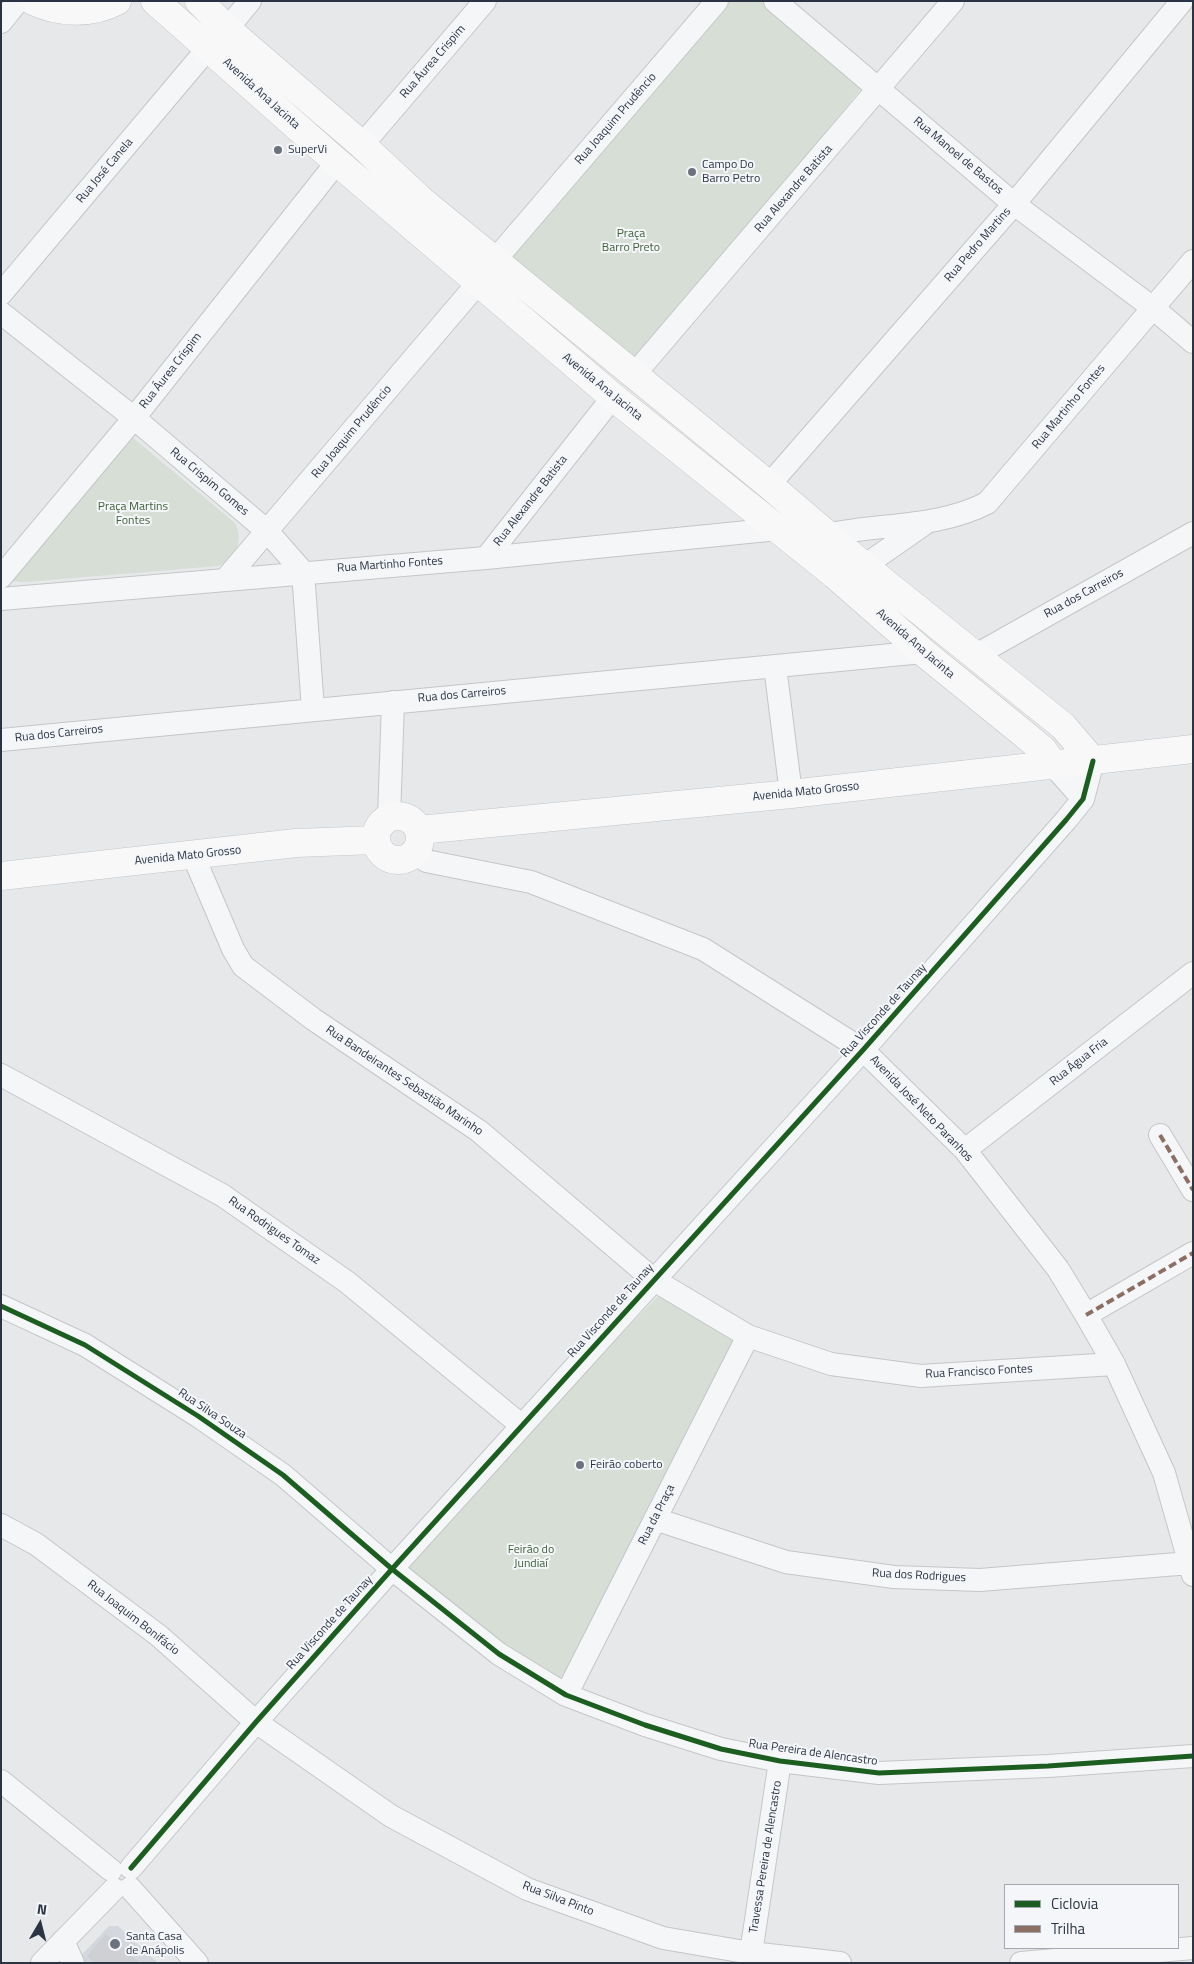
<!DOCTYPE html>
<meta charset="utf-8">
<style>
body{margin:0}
#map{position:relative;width:1194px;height:1964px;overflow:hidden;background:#e6e8ea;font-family:"Titillium Web",sans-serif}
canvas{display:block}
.frame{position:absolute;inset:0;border:2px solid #2b3445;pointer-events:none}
.legend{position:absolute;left:1004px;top:1884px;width:175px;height:65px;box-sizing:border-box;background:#f4f6f9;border:1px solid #a4a8b1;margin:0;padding:6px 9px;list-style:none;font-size:15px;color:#2b3445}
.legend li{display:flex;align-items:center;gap:10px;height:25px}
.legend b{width:25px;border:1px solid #a4a8b1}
.north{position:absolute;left:15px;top:1899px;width:50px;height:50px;-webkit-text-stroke:4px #f4f6f9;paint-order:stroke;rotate:8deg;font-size:14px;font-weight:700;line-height:20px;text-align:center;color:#2b3445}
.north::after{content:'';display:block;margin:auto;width:18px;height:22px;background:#2b3445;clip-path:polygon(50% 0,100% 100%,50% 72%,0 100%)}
</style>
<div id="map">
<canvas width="1194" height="1964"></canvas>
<div class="frame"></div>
<ul class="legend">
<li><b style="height:6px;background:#1b5e20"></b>Ciclovia</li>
<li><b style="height:6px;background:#8d6e63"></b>Trilha</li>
</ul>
<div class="north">N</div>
</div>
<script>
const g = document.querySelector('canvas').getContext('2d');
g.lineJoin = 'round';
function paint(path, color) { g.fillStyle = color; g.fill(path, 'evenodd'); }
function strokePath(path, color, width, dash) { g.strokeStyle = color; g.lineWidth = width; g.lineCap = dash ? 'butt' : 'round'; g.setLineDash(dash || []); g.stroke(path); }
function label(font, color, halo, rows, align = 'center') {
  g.font = font + ' "Titillium Web",sans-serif'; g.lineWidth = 4; g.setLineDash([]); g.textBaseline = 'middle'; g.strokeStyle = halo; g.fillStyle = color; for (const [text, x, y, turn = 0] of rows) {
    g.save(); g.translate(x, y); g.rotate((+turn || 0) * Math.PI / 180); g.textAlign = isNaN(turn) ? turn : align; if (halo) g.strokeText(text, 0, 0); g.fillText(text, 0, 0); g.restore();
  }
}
paint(new Path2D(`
 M 109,1926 L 118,1926 L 158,1963 L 74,1963 Z`), '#d4d7dd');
paint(new Path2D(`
 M 727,1 L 764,1 L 865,84 L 630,370 L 508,262 Z
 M 132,437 L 235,523 C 244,539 236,560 218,566 L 26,582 L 9,581 Z
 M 662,1292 L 745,1336 L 564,1688 L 393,1570 Z`), '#d6ded6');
paint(new Path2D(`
 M 106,1934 L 140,1963 L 95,1963 L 87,1956 Z`), '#ced0d3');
const minor = new Path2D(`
 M 775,1 L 1014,204 L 1153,308 L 1193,342
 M 1,22 L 18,1
 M 227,29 L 250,1
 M 362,145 L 485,1
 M 495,260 L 717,1
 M 1,294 L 209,47
 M 1,313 L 134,418 L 267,531 L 303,572 L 313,709
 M 633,376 L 953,1
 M 769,485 L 1014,204 L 1182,1
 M 826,535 C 880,523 936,529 987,503 L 1193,261
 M 486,558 L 613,397
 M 864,566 L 923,525
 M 1,577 L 134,418 L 337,162
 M 225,580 L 478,283
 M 1,599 L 486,558 L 778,529
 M 976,655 L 1193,533
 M 775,666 L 791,794
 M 1,740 L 923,652
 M 1054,766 L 1083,799
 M 389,818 L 393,702
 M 417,850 L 426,861 L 531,882 L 703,949 L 863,1050 L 965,1150 L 1058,1269 L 1086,1315 L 1114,1364 L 1164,1473 L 1193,1575
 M 193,855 L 233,949 L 243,966 L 313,1019 L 479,1131 L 654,1280 L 748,1336 L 831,1364 L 921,1376 L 1114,1364
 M 1,1075 L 222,1195 L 347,1282 L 521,1425
 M 1160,1135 L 1193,1190
 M 965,1150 L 1193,973
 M 1,1306 L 85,1345 L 198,1416 L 283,1475 L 392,1569 L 499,1654 L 566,1695 L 645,1725 L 721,1749 L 780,1761 L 879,1773 L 1048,1766 L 1193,1756
 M 1086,1315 L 1193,1253
 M 655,1519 L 786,1562 L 894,1577 L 980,1580 L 1190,1563
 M 1,1525 L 36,1544 L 158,1635 L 256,1722 L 391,1816 L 527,1889 L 663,1938 L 751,1953 L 840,1963
 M 566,1695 L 748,1336
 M 1,1781 L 111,1870
 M 131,1868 L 256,1722 L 392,1569 L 863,1050 L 1066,820 L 1083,799 L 1093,761
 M 130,1888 L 197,1963
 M 63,1941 L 73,1963
 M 751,1953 L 780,1761
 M 42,1963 L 114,1889
 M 1021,1963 L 1193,1948`);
const major = new Path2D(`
 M 33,1 C 59,13 91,15 117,1
 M 155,1 L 337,162 L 613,397 L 835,575 L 923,652 L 1024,734 L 1043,750 L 1054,766
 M 199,1 L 227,29 L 362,145 L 422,201 L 769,485 L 864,566 L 1063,726 L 1093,761
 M376 838a22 22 0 1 1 44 0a22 22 0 1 1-44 0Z
 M 419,830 L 791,794 L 1193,749
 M 1,876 L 296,843 L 375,840`);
strokePath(minor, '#c4c6c8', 24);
strokePath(major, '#c2c5c8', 29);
strokePath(minor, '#f5f6f7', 22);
strokePath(major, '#f8f8f8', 28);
strokePath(new Path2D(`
 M 1160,1135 L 1193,1190
 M 1086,1315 L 1193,1253`), '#8d6e63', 4, [8, 4]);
strokePath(new Path2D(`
 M 1,1306 L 85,1345 L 198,1416 L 283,1475 L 392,1569 L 499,1654 L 566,1695 L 645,1725 L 721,1749 L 780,1761 L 879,1773 L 1048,1766 L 1193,1756
 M 131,1868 L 256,1722 L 392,1569 L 863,1050 L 1066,820 L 1083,799 L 1093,761`), '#1b5e20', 5);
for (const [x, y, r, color] of [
 [278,150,5,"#6c737f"],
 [692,172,5,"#6c737f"],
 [580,1465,5,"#6c737f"],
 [115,1944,6,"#6c737f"]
]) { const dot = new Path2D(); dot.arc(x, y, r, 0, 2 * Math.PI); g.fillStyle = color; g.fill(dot); strokePath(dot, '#f4f6f9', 2); }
label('12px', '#2b3445', '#f4f6f9', [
 ["Rua Áurea Crispim",433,62,-49],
 ["Avenida Ana Jacinta",261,94,42],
 ["Rua Joaquim Prudêncio",616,119,-49],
 ["Rua Manoel de Bastos",958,156,40],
 ["Rua José Canela",105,171,-50],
 ["Rua Alexandre Batista",794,189,-49],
 ["Rua Pedro Martins",978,245,-49],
 ["Rua Áurea Crispim",171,371,-52],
 ["Avenida Ana Jacinta",602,387,39],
 ["Rua Martinho Fontes",1069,407,-50],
 ["Rua Joaquim Prudêncio",352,432,-50],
 ["Rua Crispim Gomes",209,482,40],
 ["Rua Alexandre Batista",531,501,-52],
 ["Rua Martinho Fontes",390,565,-4],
 ["Rua dos Carreiros",1084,594,-29],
 ["Avenida Ana Jacinta",915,644,41],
 ["Rua dos Carreiros",462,695,-5],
 ["Rua dos Carreiros",59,734,-6],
 ["Avenida Mato Grosso",806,792,-6],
 ["Avenida Mato Grosso",188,856,-6],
 ["Rua Visconde de Taunay",884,1011,-48],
 ["Rua Água Fria",1079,1062,-38],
 ["Rua Bandeirantes Sebastião Marinho",404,1081,34],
 ["Avenida José Neto Paranhos",921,1109,46],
 ["Rua Rodrigues Tomaz",274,1231,35],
 ["Rua Visconde de Taunay",611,1311,-48],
 ["Rua Francisco Fontes",979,1372,-3],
 ["Rua Silva Souza",212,1414,34],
 ["Rua da Praça",657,1515,-63],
 ["Rua dos Rodrigues",919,1576,3],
 ["Rua Joaquim Bonifácio",133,1618,38],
 ["Rua Visconde de Taunay",330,1623,-48],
 ["Rua Pereira de Alencastro",813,1753,8],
 ["Travessa Pereira de Alencastro",766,1857,-81],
 ["Rua Silva Pinto",558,1899,21]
]);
label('12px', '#2b3445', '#f4f6f9', [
 ["SuperVi",288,150],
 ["Campo Do",702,165],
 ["Barro Petro",702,179],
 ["Feirão coberto",590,1465],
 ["Santa Casa",126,1937],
 ["de Anápolis",126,1951]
], 'left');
label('12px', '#3f6138', '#f4f6f9', [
 ["Praça",631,234],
 ["Barro Preto",631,248],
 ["Praça Martins",133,507],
 ["Fontes",133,521],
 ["Feirão do",531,1550],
 ["Jundiaí",531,1564]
]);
</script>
